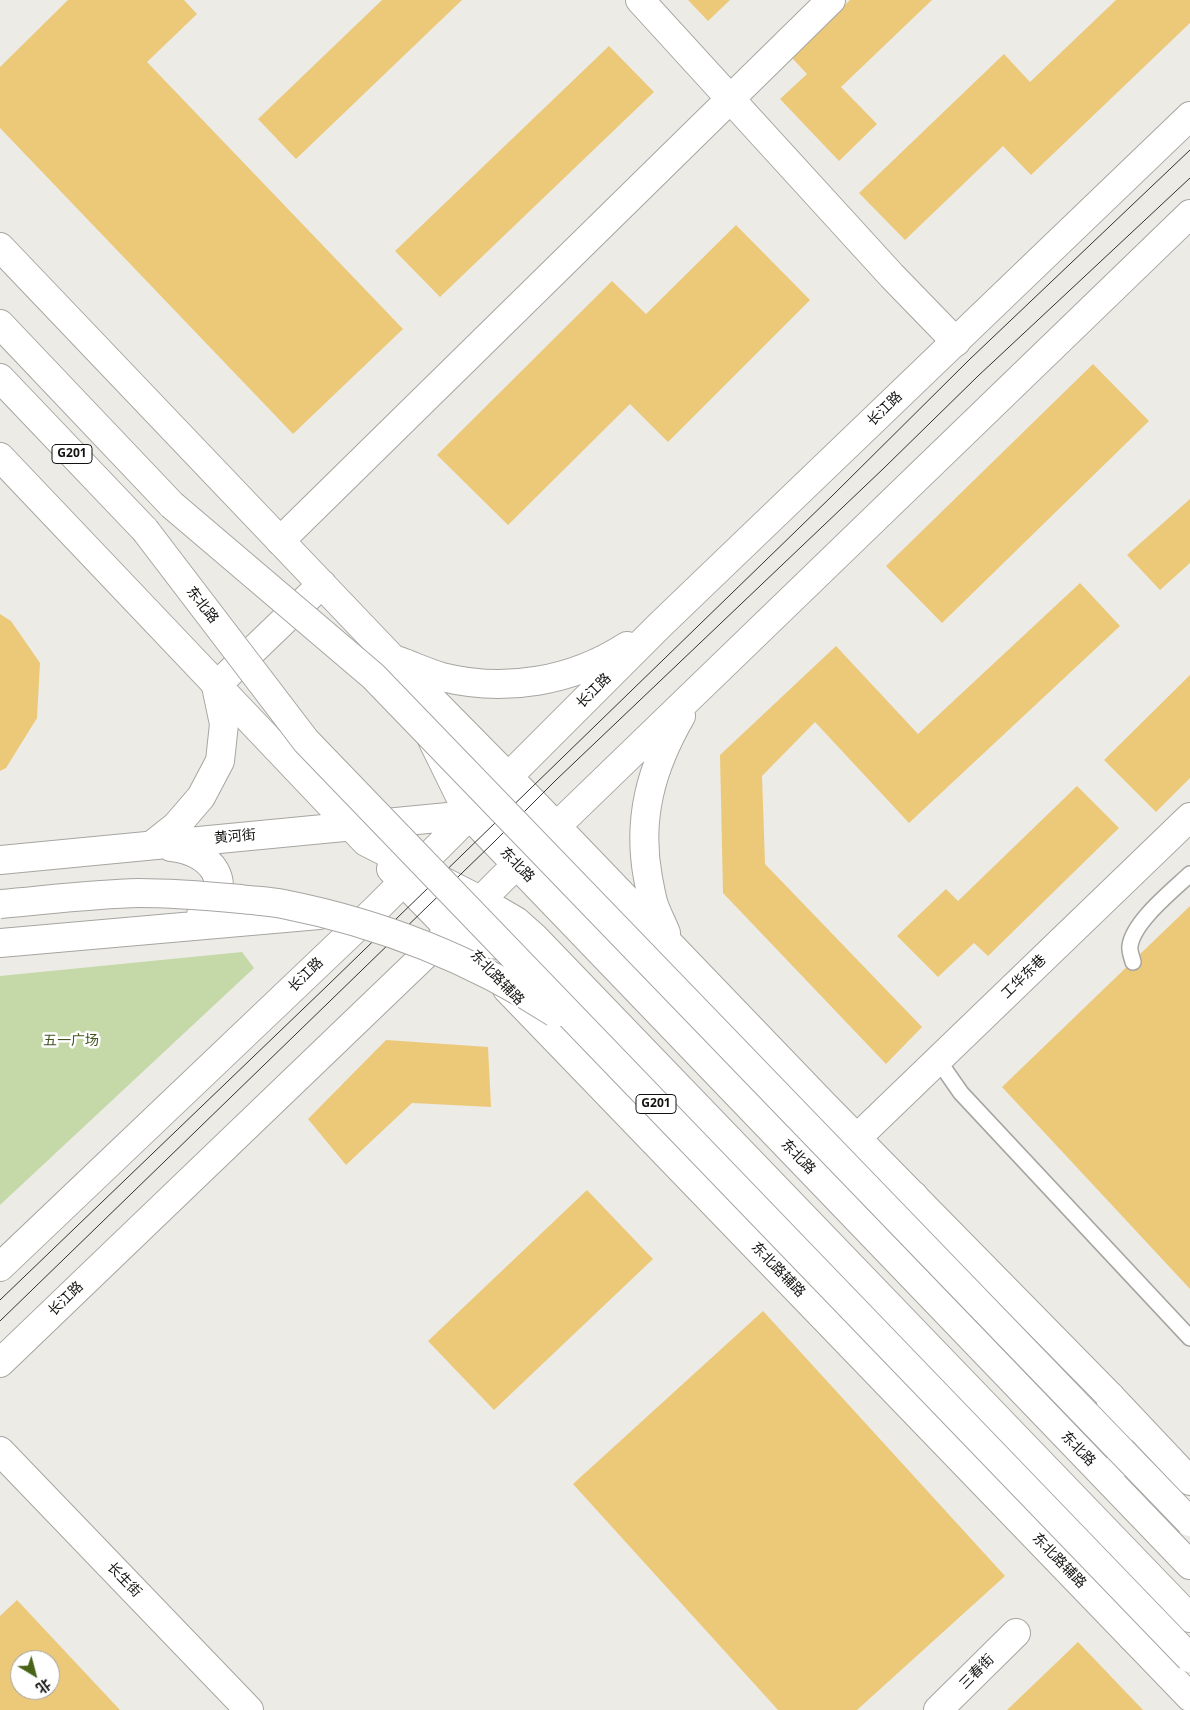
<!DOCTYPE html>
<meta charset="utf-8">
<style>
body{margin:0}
#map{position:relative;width:1190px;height:1710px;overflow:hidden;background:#ecebe6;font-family:"Open Sans","Noto Sans SC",sans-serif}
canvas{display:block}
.north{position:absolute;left:10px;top:1650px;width:50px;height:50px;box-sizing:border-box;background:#fff;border:1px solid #a0a09f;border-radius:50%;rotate:143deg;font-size:14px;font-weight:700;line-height:20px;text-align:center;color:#121210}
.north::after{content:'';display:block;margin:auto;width:18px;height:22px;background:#486416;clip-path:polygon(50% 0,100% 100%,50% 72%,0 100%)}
</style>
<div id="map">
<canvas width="1190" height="1710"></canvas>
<div class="north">北</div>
</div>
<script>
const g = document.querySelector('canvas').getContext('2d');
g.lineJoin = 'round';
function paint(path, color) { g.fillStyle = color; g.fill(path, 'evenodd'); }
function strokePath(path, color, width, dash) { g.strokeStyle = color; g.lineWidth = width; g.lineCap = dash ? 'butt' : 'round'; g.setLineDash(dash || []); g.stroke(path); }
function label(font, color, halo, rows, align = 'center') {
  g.font = font + ' "Open Sans","Noto Sans SC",sans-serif'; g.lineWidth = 5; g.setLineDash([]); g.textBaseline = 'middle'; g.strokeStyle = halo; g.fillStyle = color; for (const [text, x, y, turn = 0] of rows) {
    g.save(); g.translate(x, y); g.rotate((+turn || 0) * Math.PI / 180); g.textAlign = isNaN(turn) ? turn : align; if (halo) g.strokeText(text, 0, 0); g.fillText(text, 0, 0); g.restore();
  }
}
paint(new Path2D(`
 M 242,952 L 254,968 L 0,1205 L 0,976 Z`), '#c5d9a8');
paint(new Path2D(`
 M 68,0 L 184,0 L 197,14 L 147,62 L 403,329 L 293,434 L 0,128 L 0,67 Z
 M 382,0 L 462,0 L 296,159 L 258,119 Z
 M 688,0 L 730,0 L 708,21 Z
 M 850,0 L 932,0 L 841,87 L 877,124 L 839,161 L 780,99 L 807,74 L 791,57 Z
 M 1116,0 L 1190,0 L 1190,23 L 1031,175 L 1003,146 L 905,240 L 859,193 L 1004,54 L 1030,82 Z
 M 609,46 L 654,92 L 440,297 L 395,251 Z
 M 736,225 L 810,300 L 668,442 L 630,404 L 508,525 L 437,455 L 612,281 L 646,314 Z
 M 1093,364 L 1149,421 L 942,623 L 886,566 Z
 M 1190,499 L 1190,563 L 1160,590 L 1127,555 Z
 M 1080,583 L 1120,626 L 909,823 L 815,722 L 762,776 L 765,864 L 922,1027 L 886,1064 L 723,893 L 720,755 L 836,646 L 918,734 Z
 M 0,614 L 11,621 L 40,663 L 37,718 L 6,768 L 0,771 Z
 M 1190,675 L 1190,778 L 1156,812 L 1104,760 Z
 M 1077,786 L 1119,828 L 988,956 L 974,943 L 938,977 L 897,936 L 946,889 L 958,901 Z
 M 1190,906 L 1190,1289 L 1002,1087 Z
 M 386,1040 L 488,1047 L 491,1107 L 412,1103 L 346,1165 L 308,1119 Z
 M 587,1190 L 653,1259 L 494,1410 L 428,1341 Z
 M 763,1311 L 1005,1576 L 857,1710 L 778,1710 L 573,1484 Z
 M 17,1600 L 120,1710 L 0,1710 L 0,1616 ZM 20,1660 L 50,1660 L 50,1690 L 20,1690 Z
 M 1078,1642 L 1143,1710 L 1007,1710 Z`), '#ecc979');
const lane = new Path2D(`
 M 1133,962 C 1132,957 1129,951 1130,946 C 1133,922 1172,891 1190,874
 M 938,1060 L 961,1093 L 1190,1338`);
const street = new Path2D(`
 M 640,0 L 892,276 L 956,342
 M 280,541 L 831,0
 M 857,1138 L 1190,817
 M 0,1451 L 249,1710
 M 938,1710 L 1016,1633`);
const secondary = new Path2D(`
 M 399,661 C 413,666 428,673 442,677 C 506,693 573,681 627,646
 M 397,664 L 533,802 L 825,1106 L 1110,1396 L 1190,1481
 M 152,845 L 176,826 L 201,797 L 220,761 L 224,724 L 216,686
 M 171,847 C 210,850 239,885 201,915
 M 0,860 L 469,815
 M 391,869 L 464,944
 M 666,933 C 662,923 657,914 654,905 C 651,896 650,887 648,878 C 637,819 651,768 681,716
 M 0,943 L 319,915
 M 507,989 L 1190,1697
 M 0,1267 L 375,910 L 660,625 L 1190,116
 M 0,1363 L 451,930 L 503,878 L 1190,214`);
const primary = new Path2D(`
 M 0,247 L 392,658 L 469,815 L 1190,1565
 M 0,457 L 366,842 L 480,900 L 516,921 L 534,937 L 1190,1618
 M 216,686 L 322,584
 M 461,940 L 519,948
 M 852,1183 L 914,1196
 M 1110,1396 L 1122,1462
 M 1119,1575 L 1132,1637`);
const highway = new Path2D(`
 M 0,324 L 172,505
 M 0,378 L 145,530`);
strokePath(lane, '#a7a5a1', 18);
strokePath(street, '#a7a5a1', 30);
strokePath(secondary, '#a7a5a1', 30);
strokePath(primary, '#a7a5a1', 30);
strokePath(highway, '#a7a5a1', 30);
strokePath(lane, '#fff', 15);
strokePath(street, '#fff', 28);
strokePath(secondary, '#fff', 28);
strokePath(primary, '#fff', 28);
strokePath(highway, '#fff', 28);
strokePath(new Path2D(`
 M 0,1300 L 328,985 L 832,496 L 970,359 L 1190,150
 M 0,1321 L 494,842 L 556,780 L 884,468 L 978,376 L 1190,178`), '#32322f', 1);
const highwayBridge = new Path2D(`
 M 172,505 L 373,676 L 1190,1522
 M 145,530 L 306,741 L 1190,1658
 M 0,904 C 46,900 93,894 139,893 C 174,893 208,896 241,899 C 255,901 269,901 283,904 C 379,923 472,959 555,1013`);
strokePath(highwayBridge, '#a7a5a1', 30, []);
strokePath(highwayBridge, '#fff', 28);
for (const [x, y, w] of [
 [72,454,40],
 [656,1104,40]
]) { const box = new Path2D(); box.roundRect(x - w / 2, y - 9.5, w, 19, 4); g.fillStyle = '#fff'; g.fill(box); strokePath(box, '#121210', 1); }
label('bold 12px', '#121210', null, [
 ["G201",72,454],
 ["G201",656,1104]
]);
label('14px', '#121210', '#fff', [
 ["长江路",885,409,-44],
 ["东北路",202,605,52],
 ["长江路",594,691,-45],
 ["黄河街",235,837,-5],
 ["东北路",517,865,46],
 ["长江路",306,975,-44],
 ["工华东巷",1024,977,-44],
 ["东北路辅路",497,978,46],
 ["东北路",798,1157,46],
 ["东北路辅路",778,1270,46],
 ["长江路",66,1299,-44],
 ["东北路",1078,1449,46],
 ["东北路辅路",1059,1561,46],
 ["长生街",124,1580,46],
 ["三春街",977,1672,-45]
]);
label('14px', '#41541e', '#fff', [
 ["五一广场",71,1041]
]);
</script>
